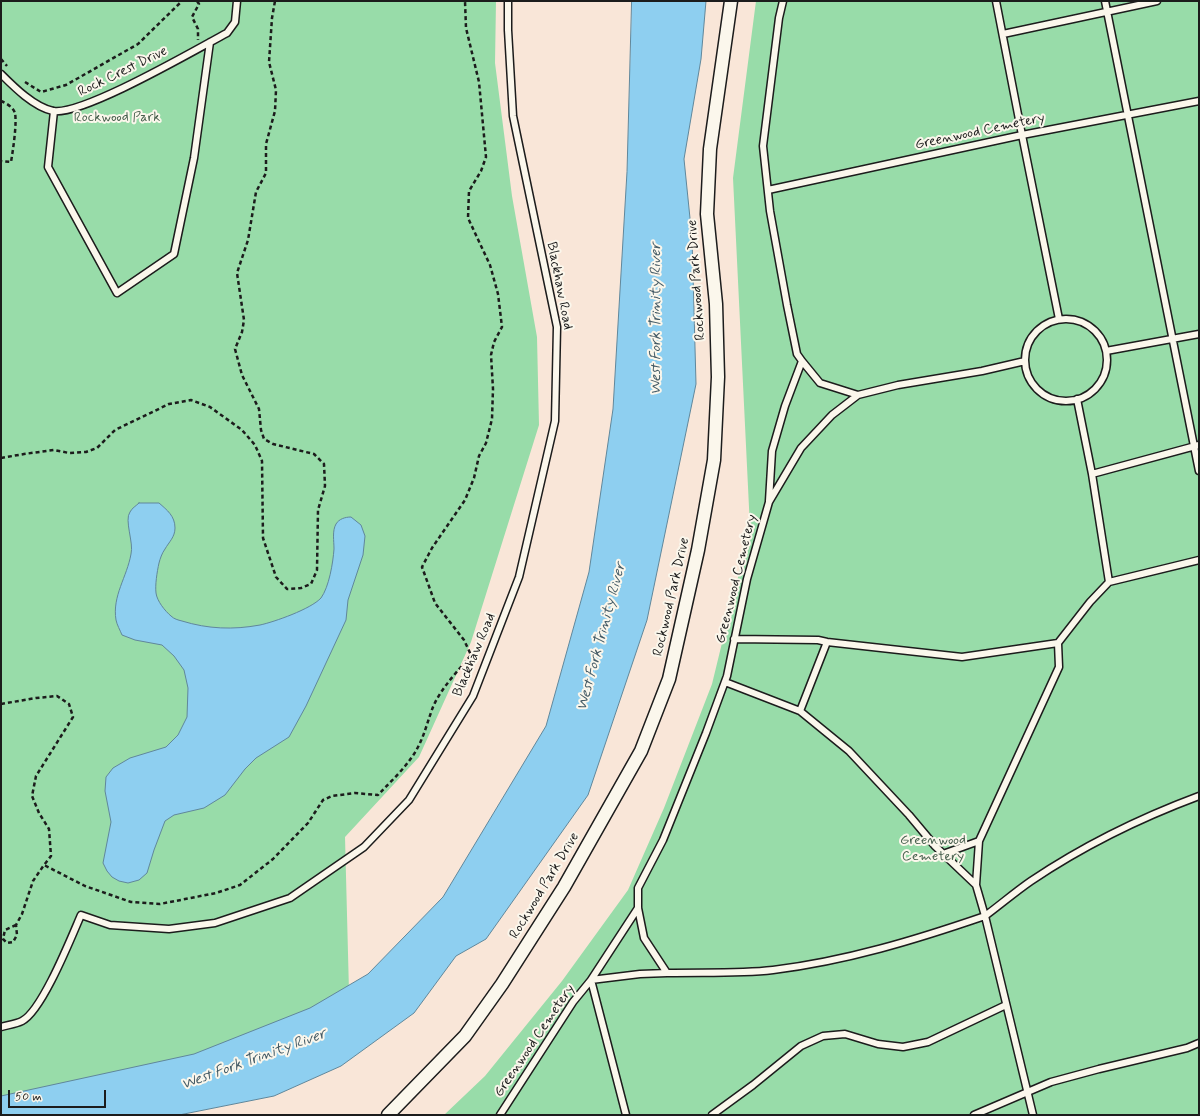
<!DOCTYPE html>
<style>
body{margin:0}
#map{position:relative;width:1200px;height:1116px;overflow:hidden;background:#f9e6d8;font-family:Mynerve,sans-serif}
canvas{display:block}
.frame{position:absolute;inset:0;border:2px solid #1c1c1c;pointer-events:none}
.scale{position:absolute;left:8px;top:1090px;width:98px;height:18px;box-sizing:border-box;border:2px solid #1c1c1c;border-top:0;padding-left:5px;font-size:12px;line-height:14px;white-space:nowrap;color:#1c1c1c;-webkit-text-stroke:3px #fbf7ec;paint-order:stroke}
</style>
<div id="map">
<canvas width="1200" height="1116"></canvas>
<div class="frame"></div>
<div class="scale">50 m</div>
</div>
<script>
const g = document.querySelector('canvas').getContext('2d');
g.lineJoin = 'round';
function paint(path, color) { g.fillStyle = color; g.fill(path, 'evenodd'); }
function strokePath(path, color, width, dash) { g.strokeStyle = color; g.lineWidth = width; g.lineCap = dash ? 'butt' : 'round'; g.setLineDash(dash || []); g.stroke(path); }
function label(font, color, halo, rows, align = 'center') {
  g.font = font + ' Mynerve,sans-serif'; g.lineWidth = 4; g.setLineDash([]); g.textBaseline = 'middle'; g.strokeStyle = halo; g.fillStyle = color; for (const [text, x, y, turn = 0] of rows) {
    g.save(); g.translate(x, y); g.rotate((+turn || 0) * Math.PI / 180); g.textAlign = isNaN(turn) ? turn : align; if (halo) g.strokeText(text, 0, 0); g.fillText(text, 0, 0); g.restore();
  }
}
paint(new Path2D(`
 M 1,1 L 496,1 L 495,63 L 512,196 L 537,337 L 539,425 L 471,642 L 419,757 L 345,837 L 349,992 L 261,1045 L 1,1101 Z
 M 756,1 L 1199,1 L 1199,1115 L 444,1115 L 485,1076 L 562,981 L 628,890 L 664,808 L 712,684 L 750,528 L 733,178 Z`), '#98dca9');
const water = new Path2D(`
 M 632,1 L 706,1 L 701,59 L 684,159 L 692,238 L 696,384 L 647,620 L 588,795 L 486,939 L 456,956 L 414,1013 L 341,1066 L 274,1096 L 179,1115 L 1,1115 L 1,1096 L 194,1054 L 310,1008 L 368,974 L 443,897 L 546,726 L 589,572 L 613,409 L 627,172 Z
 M 139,503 L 159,503 C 167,510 175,516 175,528 C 175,537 169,542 165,549 C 162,553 160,559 159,563 C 157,572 155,585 156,593 C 157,601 165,611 171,616 C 174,619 178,620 182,621 C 208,629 233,630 260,625 C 274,622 311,609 321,598 C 329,587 333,563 334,549 C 334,541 332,531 336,524 C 339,519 345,517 351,517 L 361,525 L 365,536 L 363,555 L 348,600 L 346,620 L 306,706 L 289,737 L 256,758 L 245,769 L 225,795 L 204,808 L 174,815 L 165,821 L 154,850 L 147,873 L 139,880 L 128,883 L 119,881 L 112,877 L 107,871 L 103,863 L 111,822 L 105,791 L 106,777 L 113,768 L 130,758 L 166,747 L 178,735 L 187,717 L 188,688 L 184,670 L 174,656 L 162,645 L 135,640 L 122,635 C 120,630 117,625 116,620 C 112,596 127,577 131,554 C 134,543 124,520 130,512 C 132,508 136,506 139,503 Z`);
paint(water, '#8ecff0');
strokePath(water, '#60879b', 1);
const lane = new Path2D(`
 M 996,1 L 1022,135 L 1059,319
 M 1105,1 L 1199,471
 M 1003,34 L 1157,1
 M 1,74 C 14,87 34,107 53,111 C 82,116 195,50 227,33 L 235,22 L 237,1
 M 54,111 L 48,167 L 117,293 L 174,254 L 194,158 L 210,42
 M 768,190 L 1022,135 L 1199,101
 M1025 360a41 41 0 1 1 82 0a41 41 0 1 1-82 0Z
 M 1106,351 L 1199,334
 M 802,361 L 820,383 L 858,395
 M 1077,399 L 1092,474 L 1109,582
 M 1092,474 L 1199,445
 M 769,501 L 772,451 L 785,406 L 802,361 L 797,354 L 787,305 L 770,211 L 763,146 L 779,18 L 783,1
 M 734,639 L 818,640 L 827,642 L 962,657 L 1058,643 L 1090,602 L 1109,582 L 1199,560
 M 800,711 L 827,642
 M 943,854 L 979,841
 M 976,885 L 979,841 L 1059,667 L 1058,643
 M 667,973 C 702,972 738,974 773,970 C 846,961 915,940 985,916 L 976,885 L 935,846 L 909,815 L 849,751 L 800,711 L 725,682
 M 1,1027 C 8,1025 16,1024 22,1021 C 42,1011 71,938 81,915 L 110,925 L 169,929 L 215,923 L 290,898 L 364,847 L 409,800 L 473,696 L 519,577 L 555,421 L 557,327 L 513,116 L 508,30 L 508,1
 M 500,1115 L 573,1002 L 591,980 L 640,974 L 667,973 L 644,938 L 638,908 L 638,888 L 663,840 L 706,733 L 727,676 L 747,579 L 769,502 L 801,448 L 832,415 L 858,395 L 898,385 L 982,371 L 1025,361
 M 626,1115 L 591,980 L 638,908
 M 712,1115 L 753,1085 L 801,1046 L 823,1036 L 845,1034 L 878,1044 L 903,1047 L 928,1042 L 1006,1005
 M 974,1115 L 1051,1082 L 1099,1069 L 1187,1048 L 1199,1043
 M 1033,1115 L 985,916 C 1000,905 1015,892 1031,881 C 1083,846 1140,818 1199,796`);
const street = new Path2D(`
 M 388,1115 L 465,1036 L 502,984 L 564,887 L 641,751 L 669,679 L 698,550 L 714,460 L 718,377 L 716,304 L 707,214 L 710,149 L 731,1`);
strokePath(lane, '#1c1c1c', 9);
strokePath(street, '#1c1c1c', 15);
strokePath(new Path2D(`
 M 197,1 L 199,4 L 192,17 L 198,29 L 198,40
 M 1,59 L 7,66
 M 25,82 L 41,92 L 66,85 L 138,44 L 182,1
 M 1,101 C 6,103 13,107 15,113 C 17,124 13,150 11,162 L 1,161
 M 1,458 L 24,454 L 54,450 L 69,453 L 86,452 L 97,448 L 115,430 L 169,404 L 191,400 L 210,407 L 242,430 L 255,445 L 262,461 L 263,538 L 276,577 L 287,589 L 301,588 L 311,584 L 317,570 L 318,510 L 325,486 L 324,464 L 314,454 L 273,444 L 264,439 L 261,430 L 259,409 L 242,375 L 235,349 L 242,332 L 244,320 L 237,273 L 248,240 L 256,192 L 266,173 L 266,144 L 275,111 L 276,90 L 269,62 L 272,18 L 275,1
 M 1,704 L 36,698 L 57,696 L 69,704 L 73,717 L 36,776 L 32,796 L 39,813 L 49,829 L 51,856 L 44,865
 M 16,925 L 5,930 L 3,939 L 7,943 L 13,942 L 17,935 L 16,925 L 22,914 L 33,881 L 44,865 L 85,886 L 131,902 L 160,904 L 216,893 L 240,885 L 273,859 L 308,823 L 323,800 L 332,796 L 355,793 L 378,795 C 392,780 410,764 419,745 C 425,733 428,720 433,707 C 441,688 458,671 471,655 L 464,640 L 435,603 L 422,567 L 432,548 L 465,500 L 474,478 L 479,456 L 486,443 L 492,419 L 493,389 L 491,355 L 494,342 L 502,327 L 498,294 L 490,265 L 468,218 L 469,191 L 481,171 L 486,157 L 479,82 L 466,28 L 465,1`), '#1c1c1c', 2.5, [4, 3]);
strokePath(lane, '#fbf7ec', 6);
strokePath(street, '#fbf7ec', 12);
label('14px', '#1c1c1c', '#fbf7ec', [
 ["Rock Crest Drive",123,72,-26],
 ["Greenwood Cemetery",980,132,-12],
 ["Rockwood Park Drive",697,280,-94],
 ["Blackhaw Road",559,286,79],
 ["Greenwood Cemetery",737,579,-76],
 ["Rockwood Park Drive",672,597,-77],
 ["Blackhaw Road",475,655,-67],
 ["Rockwood Park Drive",545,886,-59],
 ["Greenwood Cemetery",535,1041,-56]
]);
label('14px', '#475f4d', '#fbf7ec', [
 ["Rockwood Park",117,118],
 ["Greenwood",933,841],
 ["Cemetery",933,857]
]);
label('italic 15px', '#445b66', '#fbf7ec', [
 ["West Fork Trinity River",657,319,-90],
 ["West Fork Trinity River",602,637,-75],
 ["West Fork Trinity River",254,1060,-20]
]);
</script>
